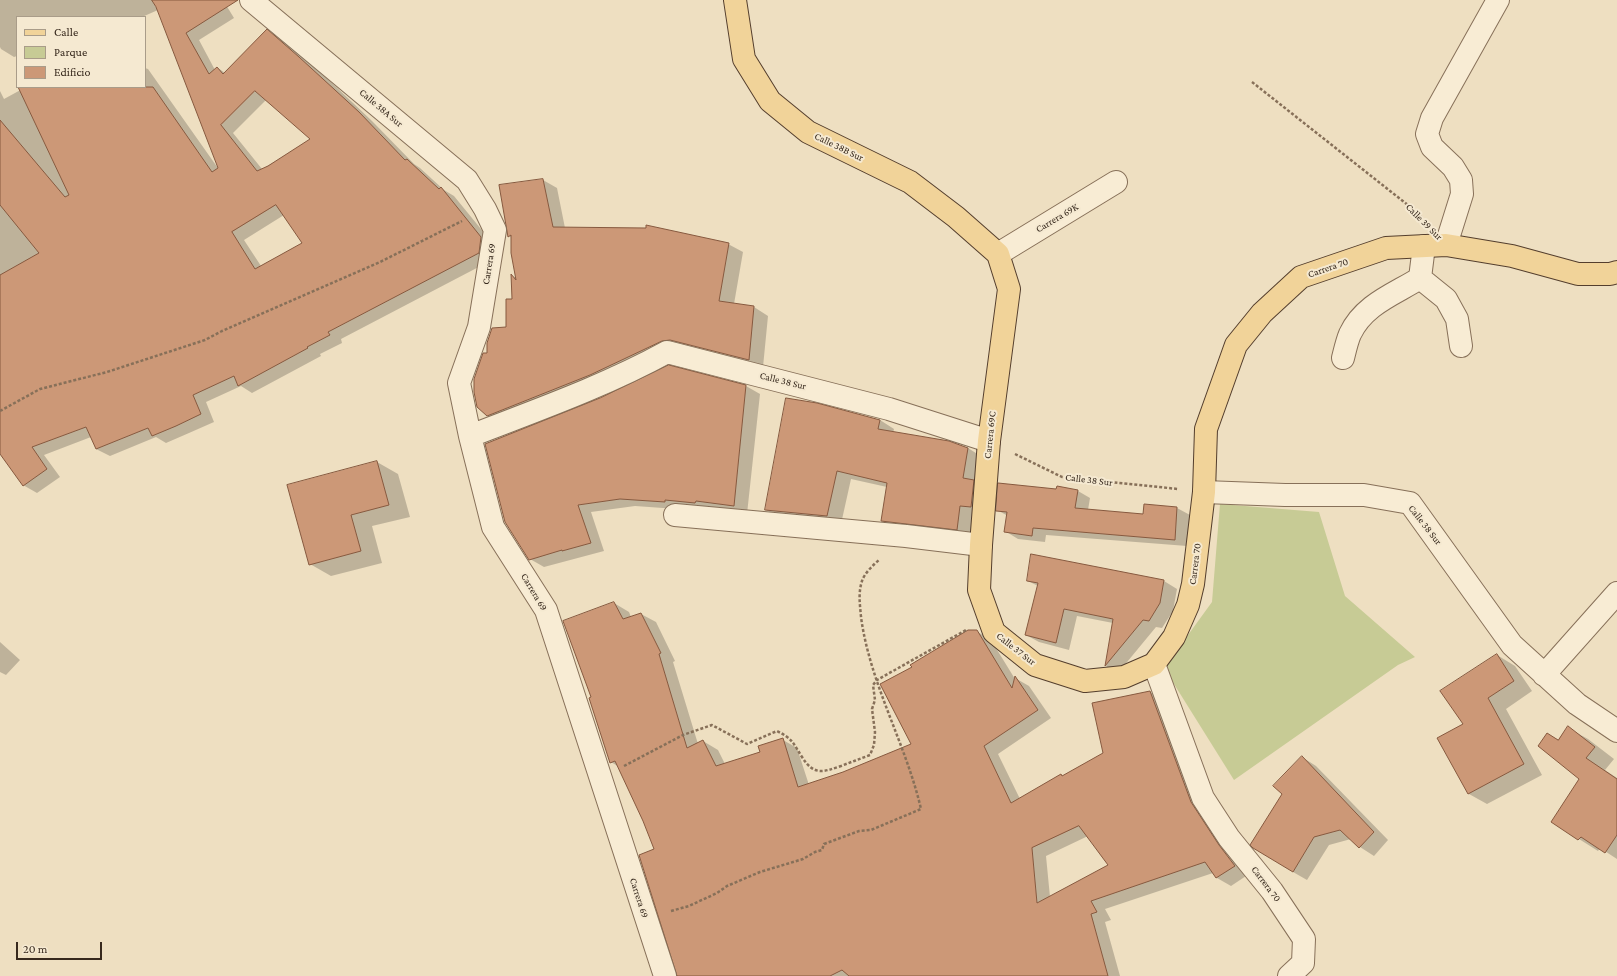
<!DOCTYPE html>
<style>
body{margin:0}
#map{position:relative;width:1617px;height:976px;overflow:hidden;background:#eedfc1;font-family:"Crimson Pro",serif}
canvas{display:block}
.legend{position:absolute;left:16px;top:16px;width:130px;height:72px;box-sizing:border-box;background:#f5e9d1;border:1px solid #a99c89;margin:0;padding:5px 7px;list-style:none;font-size:12px;color:#37291d}
.legend li{display:flex;align-items:center;gap:8px;height:20px}
.legend b{width:20px;border:1px solid #a99c89}
.scale{position:absolute;left:16px;top:942px;width:86px;height:18px;box-sizing:border-box;border:2px solid #37291d;border-top:0;padding-left:5px;font-size:12px;line-height:14px;white-space:nowrap;color:#37291d;-webkit-text-stroke:3px #f5e9d1;paint-order:stroke}
</style>
<div id="map">
<canvas width="1617" height="976"></canvas>
<ul class="legend">
<li><b style="height:5px;background:#f1d399"></b>Calle</li>
<li><b style="height:11px;background:#c7cb95"></b>Parque</li>
<li><b style="height:11px;background:#cc9877"></b>Edificio</li>
</ul>
<div class="scale">20 m</div>
</div>
<script>
const g = document.querySelector('canvas').getContext('2d');
g.lineJoin = 'round';
function paint(path, color) { g.fillStyle = color; g.fill(path, 'evenodd'); }
function strokePath(path, color, width, dash) { g.strokeStyle = color; g.lineWidth = width; g.lineCap = dash ? 'butt' : 'round'; g.setLineDash(dash || []); g.stroke(path); }
function label(font, color, halo, rows, align = 'center') {
  g.font = font + ' "Crimson Pro",serif'; g.lineWidth = 4; g.setLineDash([]); g.textBaseline = 'middle'; g.strokeStyle = halo; g.fillStyle = color; for (const [text, x, y, turn = 0] of rows) {
    g.save(); g.translate(x, y); g.rotate((+turn || 0) * Math.PI / 180); g.textAlign = isNaN(turn) ? turn : align; if (halo) g.strokeText(text, 0, 0); g.fillText(text, 0, 0); g.restore();
  }
}
paint(new Path2D(`
 M 1220,504 L 1319,512 L 1345,596 L 1415,657 L 1398,665 L 1234,780 L 1164,668 L 1212,602 Z`), '#c7cb95');
paint(new Path2D(`
 M 0,0 L 223,0 L 234,18 L 199,40 L 215,70 L 218,68 L 225,73 L 267,31 L 280,38 L 313,65 L 372,121 L 414,164 L 420,168 L 444,190 L 454,196 L 494,245 L 492,260 L 341,339 L 342,343 L 320,354 L 321,356 L 252,393 L 241,386 L 206,402 L 214,422 L 189,433 L 166,443 L 156,437 L 110,456 L 96,449 L 91,437 L 44,455 L 60,477 L 37,493 L 23,485 L 0,452 L 0,91 L 4,99 L 26,87 L 145,87 L 145,68 L 148,69 L 220,171 L 158,10 L 142,17 L 17,17 L 17,56 L 14,57 L 1,49 L 0,47 ZM 266,100 L 312,140 L 262,169 L 233,133 ZM 284,215 L 304,243 L 261,266 L 244,240 Z
 M 543,180 L 557,188 L 565,228 L 728,244 L 743,252 L 734,304 L 754,307 L 768,316 L 763,367 L 685,348 L 502,424 L 487,415 L 488,354 L 507,328 L 513,300 L 512,276 L 517,278 L 512,238 L 509,236 Z
 M 746,386 L 760,394 L 747,514 L 635,506 L 591,512 L 604,551 L 544,567 L 530,559 L 506,522 Z
 M 880,420 L 894,429 L 893,433 L 949,442 L 968,448 L 982,457 L 971,537 L 896,529 L 882,521 L 887,487 L 851,479 L 841,524 L 781,518 L 766,510 Z
 M 377,462 L 398,474 L 410,517 L 372,526 L 382,563 L 331,576 L 310,564 Z
 M 1057,490 L 1078,491 L 1090,498 L 1088,510 L 1144,515 L 1145,505 L 1177,508 L 1190,515 L 1187,546 L 1046,535 L 1045,542 L 1018,539 L 1005,531 L 1008,516 L 997,510 Z
 M 1032,555 L 1164,581 L 1177,589 L 1173,611 L 1162,628 L 1156,627 L 1118,673 L 1106,666 L 1113,623 L 1077,616 L 1069,650 L 1039,642 L 1026,635 L 1038,586 L 1028,581 Z
 M 614,603 L 629,612 L 631,617 L 641,614 L 656,622 L 675,661 L 673,662 L 698,744 L 703,741 L 718,750 L 725,764 L 761,753 L 783,740 L 797,748 L 809,785 L 843,773 L 912,744 L 976,631 L 991,640 L 1015,679 L 1015,678 L 1029,686 L 1051,718 L 998,754 L 1020,799 L 1061,775 L 1064,777 L 1104,754 L 1094,704 L 1150,692 L 1165,700 L 1249,874 L 1231,886 L 1217,878 L 1213,873 L 1105,909 L 1111,920 L 1105,922 L 1120,976 L 678,976 L 656,850 L 644,820 L 619,767 L 611,762 L 592,698 ZM 1088,836 L 1109,865 L 1050,897 L 1046,856 Z
 M 0,642 L 20,660 L 6,675 L 0,672 Z
 M 1497,655 L 1515,666 L 1532,691 L 1506,709 L 1542,775 L 1487,804 L 1469,794 L 1464,725 Z
 M 1568,728 L 1588,739 L 1614,759 L 1605,770 L 1617,778 L 1617,859 L 1600,848 L 1598,851 L 1552,822 L 1580,779 L 1548,734 L 1559,740 Z
 M 1302,757 L 1316,766 L 1388,840 L 1374,856 L 1360,847 L 1351,839 L 1329,845 L 1307,880 L 1293,872 L 1283,794 Z`), '#0003');
const building = new Path2D(`
 M 152,0 L 238,0 L 186,33 L 209,74 L 217,67 L 223,74 L 267,29 L 299,57 L 359,112 L 405,160 L 407,159 L 439,189 L 441,187 L 481,237 L 479,253 L 328,332 L 330,335 L 307,347 L 308,348 L 238,386 L 234,376 L 193,395 L 201,414 L 176,426 L 152,436 L 148,428 L 96,449 L 86,427 L 32,447 L 47,469 L 23,486 L 0,454 L 0,275 L 39,253 L 0,205 L 0,120 L 65,197 L 69,195 L 18,87 L 153,87 L 212,172 L 218,168 L 156,7 ZM 255,91 L 310,139 L 268,166 L 257,171 L 221,125 ZM 276,205 L 302,243 L 255,269 L 232,232 Z
 M 543,179 L 553,227 L 646,228 L 646,225 L 729,243 L 719,301 L 754,306 L 749,360 L 670,340 L 662,341 L 590,375 L 487,416 L 477,407 L 474,392 L 474,379 L 483,353 L 487,353 L 487,343 L 492,328 L 506,327 L 506,299 L 512,299 L 511,274 L 516,280 L 511,253 L 511,235 L 508,237 L 499,185 Z
 M 669,365 L 746,385 L 734,506 L 696,501 L 695,503 L 665,500 L 665,502 L 620,499 L 578,505 L 591,543 L 562,551 L 562,550 L 529,560 L 505,522 L 485,444 L 600,398 Z
 M 786,398 L 817,403 L 880,420 L 878,429 L 949,441 L 968,448 L 963,478 L 974,480 L 971,507 L 960,506 L 957,530 L 881,521 L 887,483 L 837,471 L 827,516 L 765,510 Z
 M 377,461 L 389,505 L 351,515 L 361,551 L 309,565 L 287,485 Z
 M 998,483 L 1056,489 L 1057,486 L 1078,490 L 1075,508 L 1143,514 L 1144,504 L 1177,507 L 1175,540 L 1033,528 L 1032,536 L 1004,532 L 1007,512 L 996,511 Z
 M 1031,554 L 1164,580 L 1160,603 L 1149,621 L 1143,620 L 1105,666 L 1113,619 L 1064,609 L 1056,643 L 1025,635 L 1038,583 L 1027,581 Z
 M 614,602 L 623,619 L 641,613 L 661,653 L 659,654 L 687,748 L 703,740 L 716,766 L 760,752 L 758,746 L 783,738 L 798,787 L 843,772 L 911,744 L 880,684 L 912,667 L 910,665 L 968,630 L 977,630 L 1012,688 L 1015,676 L 1038,710 L 984,746 L 1011,803 L 1061,774 L 1062,776 L 1103,753 L 1092,703 L 1150,691 L 1191,802 L 1219,845 L 1235,866 L 1216,878 L 1205,862 L 1091,901 L 1097,912 L 1091,914 L 1108,976 L 849,976 L 842,970 L 830,976 L 677,976 L 639,855 L 654,849 L 643,821 L 615,761 L 610,763 L 589,698 L 591,697 L 563,621 ZM 1079,826 L 1108,865 L 1037,903 L 1032,848 Z
 M 1497,654 L 1514,681 L 1488,698 L 1524,764 L 1468,794 L 1437,738 L 1463,724 L 1440,691 Z
 M 1568,726 L 1595,747 L 1586,758 L 1617,779 L 1617,835 L 1605,853 L 1581,837 L 1578,840 L 1551,822 L 1579,779 L 1538,746 L 1547,733 L 1558,740 Z
 M 1302,756 L 1374,832 L 1359,848 L 1340,830 L 1314,837 L 1293,872 L 1253,848 L 1250,845 L 1282,794 L 1273,786 Z`);
paint(building, '#cc9877');
strokePath(building, '#86593f', 1);
const minor = new Path2D(`
 M 251,0 L 467,180 L 485,209 L 495,230 L 479,327 L 459,383 L 470,436 L 493,527 L 546,610 L 665,976
 M 1446,245 L 1462,194 L 1461,180 L 1453,167 L 1432,147 L 1427,134 L 1432,118 L 1498,0
 M 998,254 L 1116,182
 M 1420,278 L 1446,299 L 1457,319 L 1461,346
 M 1343,358 C 1345,350 1347,341 1350,334 C 1364,304 1395,294 1420,278 L 1424,246
 M 470,436 C 537,410 605,386 667,352 L 889,409 L 989,441
 M 1204,492 L 1285,495 L 1364,495 L 1410,503 L 1512,645 L 1577,704 L 1617,731
 M 675,515 L 906,536 L 981,545
 M 1154,664 L 1203,798 L 1229,838 L 1272,891 L 1304,939 L 1303,963 L 1289,976
 M 1544,675 L 1617,593`);
const major = new Path2D(`
 M 735,0 L 744,59 L 770,101 L 808,132 L 910,182 L 956,217 L 998,254 L 1009,289 L 989,441 L 981,545 L 979,590 L 994,632 L 1035,665 L 1085,681 L 1124,677 L 1154,664 L 1174,637 L 1188,605 L 1193,584 L 1204,492 L 1206,429 L 1236,345 L 1262,313 L 1301,277 L 1386,248 L 1446,245 L 1512,256 L 1578,274 L 1610,274 L 1617,272`);
strokePath(minor, '#877059', 24);
strokePath(major, '#543e2d', 24);
strokePath(new Path2D(`
 M 1252,82 L 1418,213 L 1424,220
 M 0,411 L 40,389 L 107,372 L 205,340 L 222,331 L 380,262 L 462,221
 M 1015,454 L 1062,477 L 1178,489
 M 624,766 L 683,735 L 712,725 L 747,744 L 777,731 C 793,739 793,743 802,757 C 814,776 823,772 841,766 C 851,762 860,759 870,755 L 874,745 L 875,732 L 872,709 L 875,700 L 873,685 L 877,680 L 966,630
 M 671,911 L 689,906 L 717,893 L 727,886 L 760,872 L 803,859 L 815,852 L 822,850 L 824,844 L 859,831 L 871,830 L 921,809 C 906,744 870,684 861,617 C 860,605 858,593 862,581 C 864,574 873,565 879,560`), '#877059', 2.5, [3, 2]);
strokePath(minor, '#f8ecd4', 22);
strokePath(major, '#f1d399', 22);
label('10px', '#37291d', '#f5e9d1', [
 ["Calle 38A Sur",381,108,40],
 ["Calle 38B Sur",839,147,26],
 ["Carrera 69K",1057,218,-31],
 ["Calle 39 Sur",1424,222,45],
 ["Carrera 69",489,264,-81],
 ["Carrera 70",1328,268,-19],
 ["Calle 38 Sur",783,381,14],
 ["Carrera 69C",990,435,-84],
 ["Calle 38 Sur",1089,480,7],
 ["Calle 38 Sur",1425,525,52],
 ["Carrera 70",1195,564,-83],
 ["Carrera 69",534,592,59],
 ["Calle 37 Sur",1016,649,38],
 ["Carrera 70",1266,884,53],
 ["Carrera 69",639,898,72]
]);
</script>
